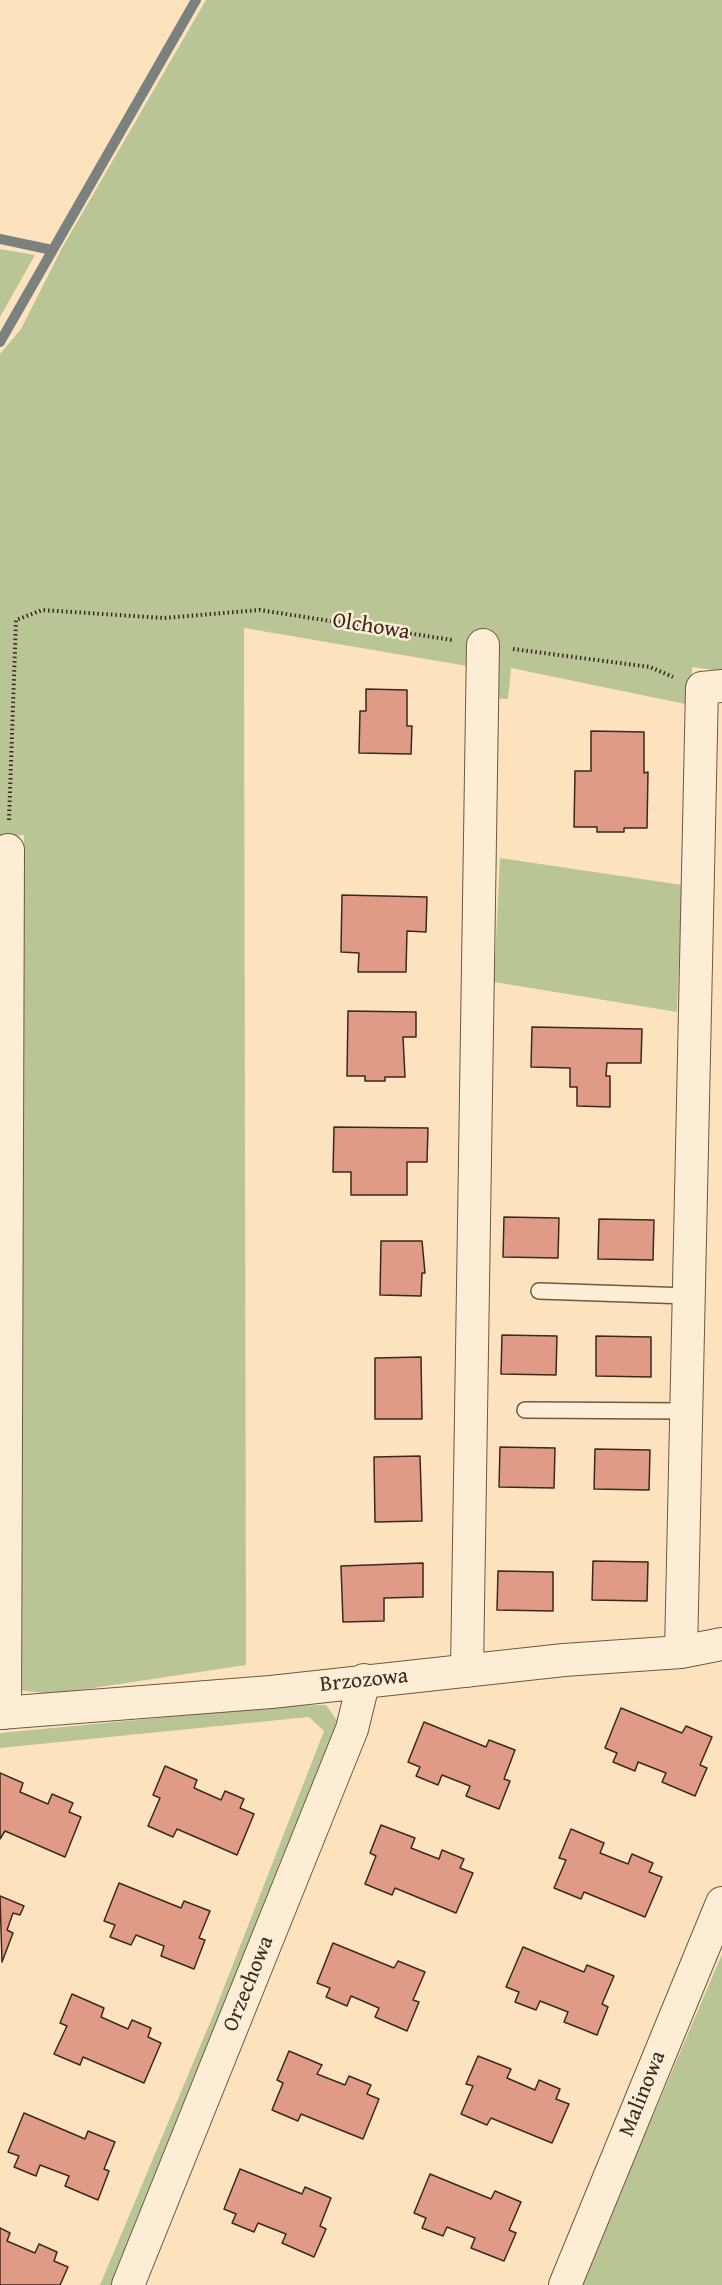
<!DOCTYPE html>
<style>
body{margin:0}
canvas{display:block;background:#fce3be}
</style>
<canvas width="722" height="2285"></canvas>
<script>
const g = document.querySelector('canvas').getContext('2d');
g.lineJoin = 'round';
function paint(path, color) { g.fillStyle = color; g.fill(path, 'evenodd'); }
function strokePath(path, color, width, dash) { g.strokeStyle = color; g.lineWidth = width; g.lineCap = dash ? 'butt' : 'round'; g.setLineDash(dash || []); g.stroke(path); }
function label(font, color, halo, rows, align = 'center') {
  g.font = font + ' "Gentium Book Plus",serif'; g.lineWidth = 5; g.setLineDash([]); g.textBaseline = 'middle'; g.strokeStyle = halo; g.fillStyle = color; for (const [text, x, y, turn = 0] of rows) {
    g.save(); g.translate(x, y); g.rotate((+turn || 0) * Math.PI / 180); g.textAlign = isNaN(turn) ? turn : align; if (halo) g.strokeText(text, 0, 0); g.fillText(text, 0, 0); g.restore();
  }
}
paint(new Path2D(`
 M 206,0 L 722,0 L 722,671 L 692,667 L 690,705 L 511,668 L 508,699 L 472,697 L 473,667 L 244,628 L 246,1665 L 53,1694 L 18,1690 L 14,1240 L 24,835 L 0,837 L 0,354 L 21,329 L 62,248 Z
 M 0,249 L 35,255 L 0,317 Z
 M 500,858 L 682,885 L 677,1012 L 494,982 Z
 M 326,1705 L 341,1726 L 113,2285 L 100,2285 L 214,2013 L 324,1731 L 309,1717 L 0,1748 L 0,1733 L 284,1706 Z
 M 722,1954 L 722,2285 L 581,2285 Z`), '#bac595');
strokePath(new Path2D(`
 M 0,239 L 52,250
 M 0,342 L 196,0`), '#7a817e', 10);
const building = new Path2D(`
 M 366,689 L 407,690 L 407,726 L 412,726 L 411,754 L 359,753 L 360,711 L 366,711 Z
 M 591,731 L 644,732 L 644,773 L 648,772 L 647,828 L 624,828 L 624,832 L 597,832 L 597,827 L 574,827 L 575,771 L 591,771 Z
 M 342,895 L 427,897 L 426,932 L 407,931 L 406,972 L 358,972 L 359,953 L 341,952 Z
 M 348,1011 L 416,1012 L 416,1037 L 403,1037 L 405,1077 L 385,1077 L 385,1081 L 365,1081 L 365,1076 L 347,1076 Z
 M 532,1027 L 642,1029 L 641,1063 L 607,1063 L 606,1076 L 610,1076 L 610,1107 L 577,1106 L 577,1087 L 570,1087 L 570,1068 L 531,1067 Z
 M 334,1127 L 428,1128 L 427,1162 L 407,1162 L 407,1195 L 351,1195 L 351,1172 L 333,1172 Z
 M 504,1217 L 559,1218 L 558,1258 L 503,1257 Z
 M 599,1219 L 654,1220 L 653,1260 L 598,1259 Z
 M 381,1241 L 422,1241 L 425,1273 L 422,1273 L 421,1296 L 380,1295 Z
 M 502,1335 L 557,1336 L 556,1375 L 501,1374 Z
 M 596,1336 L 651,1337 L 651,1377 L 596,1376 Z
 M 421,1357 L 422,1419 L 375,1419 L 375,1358 Z
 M 500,1447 L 555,1448 L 554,1488 L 499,1487 Z
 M 595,1449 L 650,1450 L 649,1490 L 594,1489 Z
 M 420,1456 L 422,1521 L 375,1522 L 374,1457 Z
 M 593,1561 L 648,1562 L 647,1601 L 592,1600 Z
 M 423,1563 L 423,1597 L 384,1598 L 384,1621 L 343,1622 L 341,1566 Z
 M 498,1571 L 553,1572 L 553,1611 L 497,1610 Z
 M 621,1708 L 682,1733 L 686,1726 L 712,1737 L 700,1765 L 707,1768 L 695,1796 L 662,1782 L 666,1773 L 638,1762 L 635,1771 L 613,1762 L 617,1753 L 605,1748 Z
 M 424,1722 L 486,1747 L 489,1740 L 515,1750 L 504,1779 L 510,1781 L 499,1809 L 466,1796 L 470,1786 L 442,1775 L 438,1785 L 416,1776 L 420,1767 L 408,1762 Z
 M 165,1766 L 197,1780 L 194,1788 L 221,1800 L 225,1791 L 244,1799 L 240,1808 L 254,1814 L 237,1855 L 177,1829 L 173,1837 L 148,1826 L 160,1798 L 153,1795 Z
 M 0,1773 L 23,1783 L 20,1792 L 48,1804 L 52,1794 L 73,1803 L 69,1812 L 81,1817 L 65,1857 L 5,1831 L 0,1839 Z
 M 381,1825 L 415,1838 L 411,1848 L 439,1859 L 442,1850 L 464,1859 L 460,1868 L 473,1873 L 456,1913 L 395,1888 L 392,1895 L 365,1884 L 376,1856 L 370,1853 Z
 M 571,1829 L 604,1843 L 600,1853 L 628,1864 L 632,1854 L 653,1863 L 649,1872 L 662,1877 L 645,1917 L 584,1892 L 581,1899 L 554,1888 L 566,1860 L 559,1858 Z
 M 119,1883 L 181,1908 L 184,1901 L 210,1911 L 199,1938 L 205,1940 L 194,1969 L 161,1956 L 164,1946 L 136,1935 L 131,1945 L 110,1937 L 115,1925 L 104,1921 Z
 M 0,1896 L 24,1906 L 20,1915 L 13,1913 L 7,1930 L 13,1933 L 2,1962 Z
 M 333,1943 L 394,1968 L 398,1961 L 425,1972 L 413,2000 L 419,2002 L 407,2031 L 375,2017 L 379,2008 L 351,1996 L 347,2006 L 326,1997 L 330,1988 L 317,1983 Z
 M 523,1947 L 584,1972 L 587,1965 L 614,1976 L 602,2004 L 608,2007 L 597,2035 L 564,2022 L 568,2012 L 540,2001 L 536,2010 L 515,2002 L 519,1992 L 506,1987 Z
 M 72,1994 L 104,2008 L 101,2017 L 128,2029 L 132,2020 L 151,2028 L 148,2037 L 161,2043 L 144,2083 L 83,2057 L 80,2065 L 54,2054 L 67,2026 L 60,2023 Z
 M 289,2051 L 322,2065 L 317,2074 L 345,2085 L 349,2076 L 371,2085 L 367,2094 L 379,2099 L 363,2139 L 301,2114 L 298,2121 L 272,2110 L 283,2083 L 277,2080 Z
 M 478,2056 L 511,2069 L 507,2078 L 535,2090 L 539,2080 L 560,2089 L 556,2099 L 569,2104 L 552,2143 L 491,2118 L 487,2125 L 461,2114 L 473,2086 L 466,2084 Z
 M 24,2113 L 85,2139 L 88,2131 L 115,2142 L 104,2169 L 109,2171 L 98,2200 L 65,2186 L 69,2176 L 40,2165 L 36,2176 L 14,2167 L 19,2156 L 8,2152 Z
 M 240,2169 L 302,2194 L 305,2187 L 331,2198 L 320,2226 L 326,2229 L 314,2257 L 282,2243 L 286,2234 L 258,2223 L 254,2232 L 232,2223 L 236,2214 L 224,2209 Z
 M 430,2174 L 491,2199 L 495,2191 L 521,2202 L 509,2230 L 516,2233 L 504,2261 L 471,2248 L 475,2238 L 447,2227 L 443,2236 L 422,2228 L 426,2218 L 414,2213 Z
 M 0,2228 L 10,2233 L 7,2241 L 35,2253 L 39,2244 L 57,2252 L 54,2261 L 68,2267 L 60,2285 L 0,2285 Z`);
paint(building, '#e09b86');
strokePath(building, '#3c291f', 1.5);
const service = new Path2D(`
 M 539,1291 L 688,1296
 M 525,1410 L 686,1411`);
const minor = new Path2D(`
 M 681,1652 L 702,688 L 722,686
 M 467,1671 L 483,645
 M 0,1713 L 271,1692 L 564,1660 L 681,1652 L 722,1644
 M 5,1713 L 8,850
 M 128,2285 L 352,1729 L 364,1680
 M 565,2285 L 722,1903`);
strokePath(service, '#6c5847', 18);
strokePath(minor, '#6c5847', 34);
strokePath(new Path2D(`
 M 513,649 L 650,667 L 673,677
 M 9,820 L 16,620 L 42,610 L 164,618 L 260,610 L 452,640`), '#3c291f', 4, [1.5, 3]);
strokePath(service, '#fdedd5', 15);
strokePath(minor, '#fdedd5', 32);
label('22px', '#3c291f', '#fdedd5', [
 ["Olchowa",371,627,9],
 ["Brzozowa",364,1681,-6],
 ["Orzechowa",249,1984,-68],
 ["Malinowa",643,2094,-68]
]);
</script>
